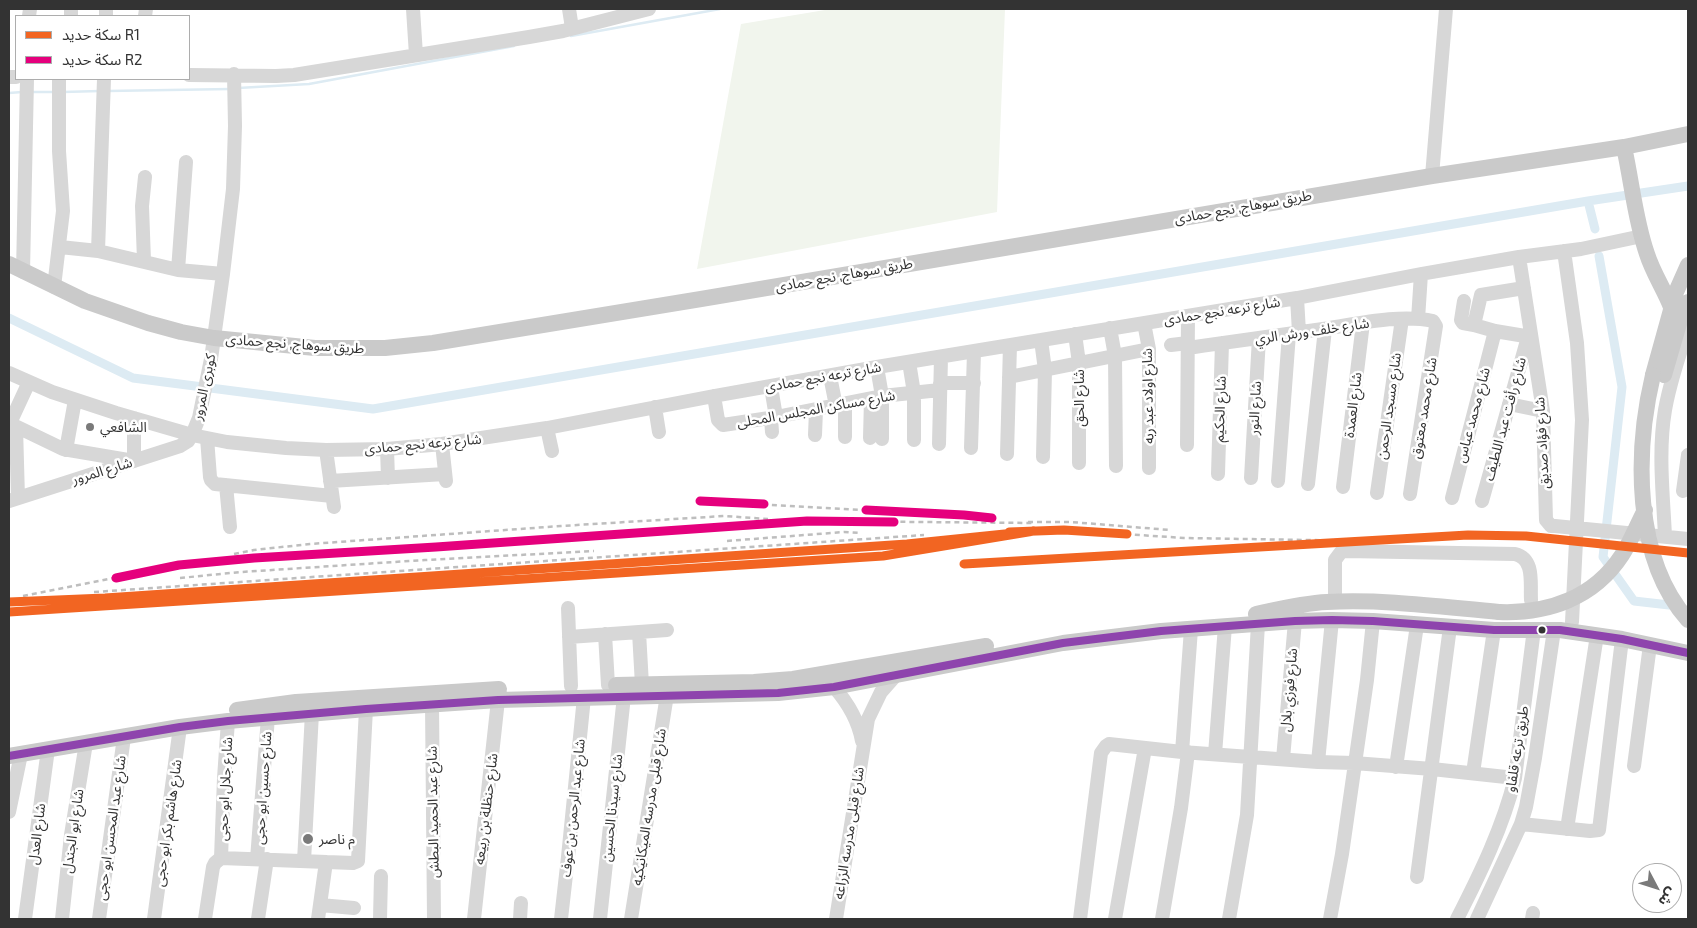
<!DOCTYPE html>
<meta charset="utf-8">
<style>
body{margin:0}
#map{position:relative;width:1697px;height:928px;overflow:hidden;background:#fff;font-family:"Exo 2","Noto Sans Arabic",sans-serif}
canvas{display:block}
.frame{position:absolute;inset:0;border:10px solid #333;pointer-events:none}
.legend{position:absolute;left:15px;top:15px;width:175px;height:65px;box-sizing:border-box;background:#fff;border:1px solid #adadad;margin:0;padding:6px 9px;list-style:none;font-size:15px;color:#333}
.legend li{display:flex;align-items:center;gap:10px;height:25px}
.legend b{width:25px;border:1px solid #adadad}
.north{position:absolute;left:1632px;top:863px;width:50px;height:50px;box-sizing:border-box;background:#fff;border:1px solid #adadad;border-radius:50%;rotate:130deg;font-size:14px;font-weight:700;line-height:20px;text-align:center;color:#333}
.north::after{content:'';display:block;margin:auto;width:18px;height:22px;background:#7a7a7a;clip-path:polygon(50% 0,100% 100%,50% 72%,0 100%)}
</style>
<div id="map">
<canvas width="1697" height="928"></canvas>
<div class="frame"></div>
<ul class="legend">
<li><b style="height:6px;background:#f26522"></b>سكة حديد R1</li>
<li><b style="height:6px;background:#e5007d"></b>سكة حديد R2</li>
</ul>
<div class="north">ش</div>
</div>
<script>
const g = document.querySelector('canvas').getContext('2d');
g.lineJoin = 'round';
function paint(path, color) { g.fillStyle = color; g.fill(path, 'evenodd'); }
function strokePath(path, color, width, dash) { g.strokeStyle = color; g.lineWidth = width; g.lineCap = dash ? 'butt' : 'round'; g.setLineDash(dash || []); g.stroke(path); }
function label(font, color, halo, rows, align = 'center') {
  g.font = font + ' "Exo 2","Noto Sans Arabic",sans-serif'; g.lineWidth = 5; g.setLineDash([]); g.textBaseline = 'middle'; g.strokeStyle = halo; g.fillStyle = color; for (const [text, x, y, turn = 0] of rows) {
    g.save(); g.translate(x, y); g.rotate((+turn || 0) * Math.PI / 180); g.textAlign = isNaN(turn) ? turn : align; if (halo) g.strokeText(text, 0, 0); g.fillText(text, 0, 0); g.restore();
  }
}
paint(new Path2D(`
 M 831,9 L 1005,9 L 997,212 L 697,269 L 741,24 Z`), '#f1f5ed');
strokePath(new Path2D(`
 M 571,36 L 720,9
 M 238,88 L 309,84 L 514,46
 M 108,91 L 230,89
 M 30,92 L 55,92
 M 63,92 L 100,91
 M 9,93 L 22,92`), '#ddebf3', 2.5);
strokePath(new Path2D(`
 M 1588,201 L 1595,229
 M 1599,256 L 1622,387 L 1603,557 L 1634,601 L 1678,606
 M 9,318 L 133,378 L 373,409 L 1588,201 L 1688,186`), '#ddebf3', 9);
strokePath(new Path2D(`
 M 413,9 L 416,55
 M 569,9 L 572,28
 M 29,16 L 30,9
 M 71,16 L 71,9
 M 106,16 L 106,9
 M 145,16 L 146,9
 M 189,75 L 276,76 L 294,75 L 529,37 L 563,31 L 649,9
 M 9,77 L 16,77
 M 1432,176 L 1446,9
 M 60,247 L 98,251 L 104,79
 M 1564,251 L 1577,343 L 1582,420 L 1572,622
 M 1519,257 L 1543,411 L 1546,520 L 1551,526 L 1555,526 L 1688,539
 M 144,261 L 142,206 L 145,177
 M 178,270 L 186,162
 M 23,272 L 27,79
 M 223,274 L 233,189 L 235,126 L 234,74
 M 54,287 L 63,211 L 59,151 L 59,79
 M 1524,288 L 1481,295 L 1474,325 L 1495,331 L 1531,337
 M 1297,298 L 1299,332
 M 1464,301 L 1461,320 L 1463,323 L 1474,325
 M 1418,319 L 1421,274
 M 1144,323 L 1149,349 L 1149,468
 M 1110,328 L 1115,356 L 1116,466
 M 1075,334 L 1079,363 L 1079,463
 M 1041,340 L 1045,370 L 1043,457
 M 1171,345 L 1188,343
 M 1188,348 C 1235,341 1282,335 1330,328 C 1361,323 1402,314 1433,321 L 1436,326 L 1410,494
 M 909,362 L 914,393 L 914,440
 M 877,367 L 882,396 L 882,439
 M 9,373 L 52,392 L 116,413 L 192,435 L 227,442 L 286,448 L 326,450 L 387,449 L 442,444 L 547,428 L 714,396 L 877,367 L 1297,298 L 1421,274 L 1519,257 L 1581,249 L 1642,236
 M 830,376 L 836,406
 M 1009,377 L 1149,349
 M 940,383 L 974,383
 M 771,387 L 776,417
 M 714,396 L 718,420 L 723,425 L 776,417 L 882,396 L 940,390
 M 1509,404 L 1543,411
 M 655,407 L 659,432
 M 771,418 L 772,432
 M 9,423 L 63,449 L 134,461 L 134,418
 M 10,423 L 29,382
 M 16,427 L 18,498
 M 547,428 L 552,451
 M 815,435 L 816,410
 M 845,437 L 845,404
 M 207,438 L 210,477 L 211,480 L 215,484 L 332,496
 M 870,438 L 871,399
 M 442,444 L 446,481
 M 939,444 L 941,357
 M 1187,445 L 1188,316
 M 971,448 L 974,352
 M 387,449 L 388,478
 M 66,450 L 75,400
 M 326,450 L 334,507
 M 1007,454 L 1010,345
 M 1218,474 L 1222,343
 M 1251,478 L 1259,338
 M 330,481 L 445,474
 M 1278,481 L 1289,334
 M 1308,484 L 1325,329
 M 226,485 L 230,527
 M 1343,487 L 1363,323
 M 1683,491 L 1688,455
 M 1377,493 L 1402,319
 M 1452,498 L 1495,331
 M 9,501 L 180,446 L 188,441 L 192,435 L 199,418 L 211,359 L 223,274 L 178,270 L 98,251
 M 1482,501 L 1528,337
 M 1665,536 C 1663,494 1658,451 1665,410 C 1670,382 1679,355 1688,329
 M 1335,602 L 1335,560 L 1341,552 L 1346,551 L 1515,554 C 1535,559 1530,583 1531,600
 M 568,608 L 571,686
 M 639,632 L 642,685
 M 605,634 L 608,685
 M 569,637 L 667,630
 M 834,687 C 848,703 858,719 862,741
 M 432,704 L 434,919
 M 1182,752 L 1191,629
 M 1215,754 L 1225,626
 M 1283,759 L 1295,621
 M 1318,762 L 1332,620
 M 1634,766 L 1650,645
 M 1396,767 L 1417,625
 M 1473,773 L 1494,630
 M 9,812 L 21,754
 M 1521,824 L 1590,831 L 1599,830 L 1622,639
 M 1567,829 L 1597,635
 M 221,858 L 353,863 L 358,861 L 366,709
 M 221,858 L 224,778 L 228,721
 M 257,859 L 268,717
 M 304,861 L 312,713
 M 1417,877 L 1450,627
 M 320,905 L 354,908
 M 25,919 L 48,749
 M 62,919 L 71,835 L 86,743
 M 99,919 L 124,737
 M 154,919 L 180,727
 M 205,919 L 213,867 L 215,863 L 221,858
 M 258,919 L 267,859
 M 318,919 L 326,862
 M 380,919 L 381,876
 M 474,919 L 498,700
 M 520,919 L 521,903
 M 561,919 L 568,857 L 584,697
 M 600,919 L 624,696
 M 631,919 L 667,695
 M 836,919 L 868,719 L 881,692 L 896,675
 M 1080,919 L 1101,753 L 1106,746 L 1109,744 L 1182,752 L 1318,762 L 1354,763 L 1432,769 L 1515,778
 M 1115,919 L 1145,748
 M 1162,919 L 1181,808 L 1188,752
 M 1229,919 L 1247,815 L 1258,624
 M 1330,919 L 1342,854 L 1367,680 L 1373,621
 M 1457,919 C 1480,874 1503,827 1515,778 L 1534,629
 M 1477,919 L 1521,824 L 1526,807 L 1535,758 L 1554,630
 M 1532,919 L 1533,913`), '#d7d7d7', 14);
strokePath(new Path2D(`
 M 1624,147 C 1632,183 1635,220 1647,254 C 1653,273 1664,289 1671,307
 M 9,264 L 85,301 L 148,323 L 181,332 L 214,338 L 315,348 L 385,348 L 433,343 L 701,299 L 1432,176 L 1624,147 L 1688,134
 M 1653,375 L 1676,292 L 1688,265
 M 1664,375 L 1681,317 L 1688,302
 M 1256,614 C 1279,609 1304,603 1327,602 C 1385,599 1442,607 1499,612
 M 616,685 L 754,682 L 793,679 L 986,646
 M 237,710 L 296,702 L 499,689
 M 9,756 L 180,727 L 228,721 L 366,709 L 498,700 L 778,693 L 834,687 L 1063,643 L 1161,631 L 1295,621 L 1332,620 L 1373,621 L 1494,630 L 1560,630 L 1622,639 L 1688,653`), '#cacaca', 16);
strokePath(new Path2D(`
 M 700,501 L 971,516
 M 1028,522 L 1071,522 L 1170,530
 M 1027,531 L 1064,530 L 1184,538 L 1369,541
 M 727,541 L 844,532 L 861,533
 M 234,554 L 254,550 L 310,544 L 561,526 L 724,516 L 768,519
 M 180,578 L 241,572 L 425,560 L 594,551
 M 94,592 L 924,535
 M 23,596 L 179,565 L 254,558 L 436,547 L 807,521 L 1033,523
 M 9,602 L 105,598 L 907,544 L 1034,531 L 883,556 L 9,612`), '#bebebe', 2.5, [5, 4]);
strokePath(new Path2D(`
 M 1653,375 C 1635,451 1633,558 1688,620
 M 1499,612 C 1548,614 1594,598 1622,555 C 1631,541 1637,525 1645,510`), '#cacaca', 16);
strokePath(new Path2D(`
 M 9,756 L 180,727 L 228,721 L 366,709 L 498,700 L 778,693 L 834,687 L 1063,643 L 1161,631 L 1295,621 L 1332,620 L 1373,621 L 1494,630 L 1560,630 L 1622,639 L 1688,653`), '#8e44ad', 8);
strokePath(new Path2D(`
 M 1009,532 L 1064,530 L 1127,534
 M 964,564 L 1468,535 L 1526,536 L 1688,553
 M 9,602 L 105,598 L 907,544 L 1034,531 L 883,556 L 9,612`), '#f26522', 9);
strokePath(new Path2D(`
 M 700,501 L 764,504
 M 866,510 L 964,515 L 992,518
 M 116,578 L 179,565 L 254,558 L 436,547 L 807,521 L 894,522`), '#e5007d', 9);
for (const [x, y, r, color] of [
 [90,427,5,"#7a7a7a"],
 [1542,630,4.5,"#333"],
 [308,839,6,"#7a7a7a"]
]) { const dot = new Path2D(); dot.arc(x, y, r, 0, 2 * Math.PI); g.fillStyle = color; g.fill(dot); strokePath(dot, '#fff', 2); }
label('14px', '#333', '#fff', [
 ["طريق سوهاج, نجع حمادى",1243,207,-10],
 ["طريق سوهاج, نجع حمادى",844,275,-10],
 ["شارع ترعه نجع حمادى",1222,311,-9],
 ["شارع خلف ورش الري",1312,331,-8],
 ["طريق سوهاج, نجع حمادى",295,344,4],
 ["شارع ترعه نجع حمادى",823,377,-10],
 ["كوبرى المرور",204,387,-78],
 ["شارع اولاد عبد ربه",1148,396,-91],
 ["شارع الحق",1079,398,-90],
 ["شارع العمدة",1353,405,-83],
 ["شارع مسجد الرحمن",1389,406,-82],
 ["شارع النور",1255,408,-87],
 ["شارع محمد معتوق",1424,408,-81],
 ["شارع مساكن المجلس المحلى",816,409,-10],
 ["شارع الحكيم",1220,409,-88],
 ["شارع محمد عباس",1473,415,-75],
 ["شارع رأفت عبد اللطيف",1505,419,-75],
 ["شارع فؤاد صديق",1542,443,-93],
 ["شارع ترعه نجع حمادى",423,444,-5],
 ["شارع المرور",102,471,-17],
 ["شارع فوزي بلال",1289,690,-85],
 ["طريق ترعه قلفاو",1517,749,-81],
 ["شارع حسين ابو حجى",263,788,-86],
 ["شارع جلال ابو حجى",225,789,-87],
 ["شارع قبلى مدرسه الميكانيكيه",649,807,-81],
 ["شارع عبد الرحمن بن عوف",573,808,-84],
 ["شارع سيدنا الحسين",612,808,-84],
 ["شارع حنظلة بن ربيعه",486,809,-83],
 ["شارع عبد الحميد البطش",433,812,-91],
 ["شارع هاشم بكر ابو حجى",168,823,-82],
 ["شارع عبد المحسن ابو حجى",111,828,-82],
 ["شارع ابو الجندل",73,831,-82],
 ["شارع قبلى مدرسه الزراعه",849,833,-81],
 ["شارع العدل",37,834,-83]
]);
label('14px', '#333', '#fff', [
 ["الشافعي",100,427],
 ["م ناصر",319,839]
], 'left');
</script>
